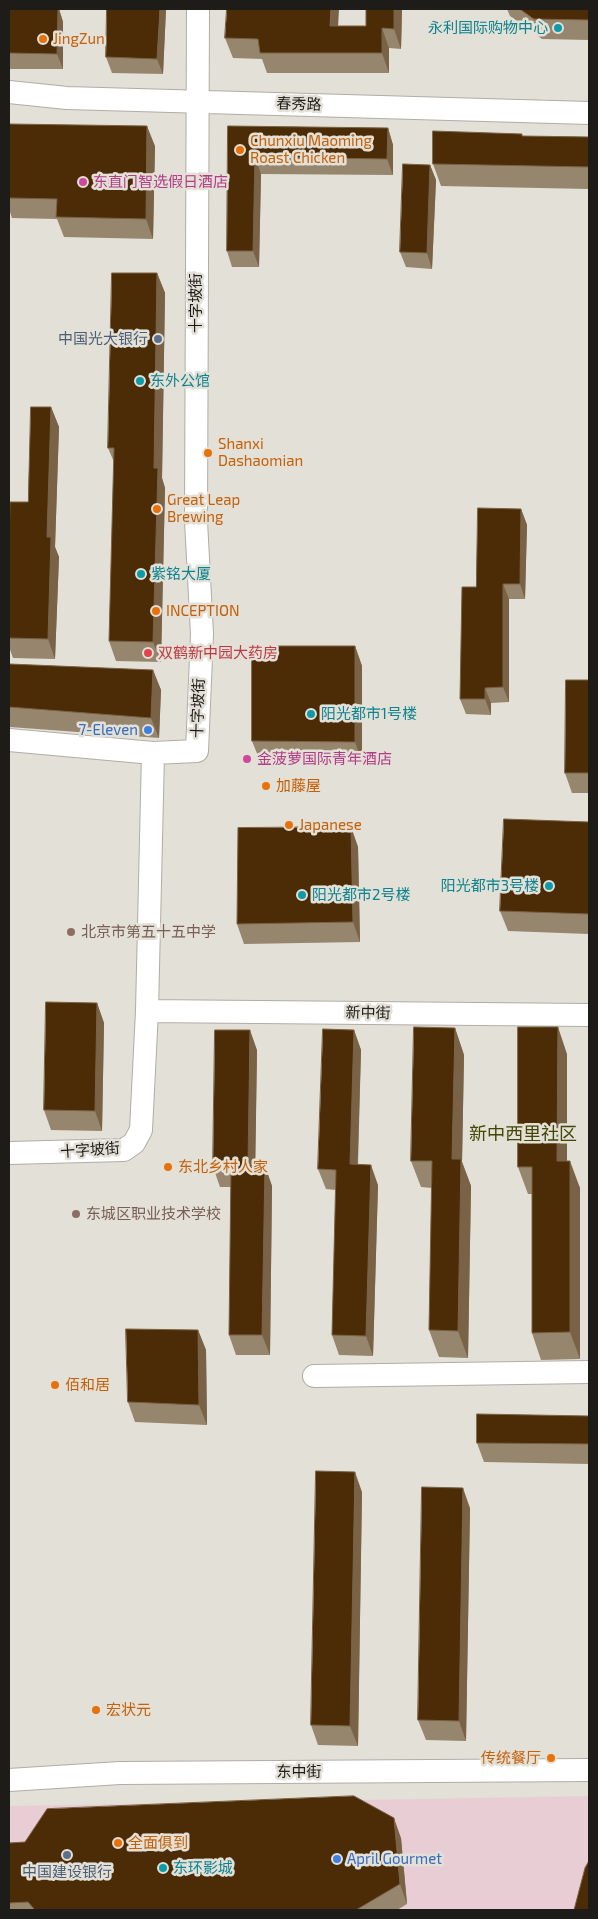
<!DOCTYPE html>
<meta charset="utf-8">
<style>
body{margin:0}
#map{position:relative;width:598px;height:1919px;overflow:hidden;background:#e3e0d7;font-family:"Exo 2",sans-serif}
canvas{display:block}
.frame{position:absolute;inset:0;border:10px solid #1d1c19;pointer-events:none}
</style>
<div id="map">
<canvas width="598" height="1919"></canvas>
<div class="frame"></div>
</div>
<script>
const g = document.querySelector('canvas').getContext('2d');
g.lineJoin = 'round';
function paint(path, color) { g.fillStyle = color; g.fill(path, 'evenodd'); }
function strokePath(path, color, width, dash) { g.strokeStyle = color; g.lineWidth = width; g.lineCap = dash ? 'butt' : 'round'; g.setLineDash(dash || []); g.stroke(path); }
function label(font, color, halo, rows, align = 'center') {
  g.font = font + ' "Exo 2","Noto Sans SC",sans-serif'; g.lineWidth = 5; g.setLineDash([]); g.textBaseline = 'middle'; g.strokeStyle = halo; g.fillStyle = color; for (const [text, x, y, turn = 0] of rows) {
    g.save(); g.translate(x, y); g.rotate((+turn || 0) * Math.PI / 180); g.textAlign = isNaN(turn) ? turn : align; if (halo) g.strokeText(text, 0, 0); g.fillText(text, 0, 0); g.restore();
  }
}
paint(new Path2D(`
 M 589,1796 L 589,1910 L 9,1910 L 9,1806 Z`), '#e8ced4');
const minor = new Path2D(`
 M 9,92 L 67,98 L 589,113
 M 9,740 L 153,753 L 197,751 L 202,634 L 196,521 L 198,9
 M 147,1011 L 589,1015
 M 9,1153 L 124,1150 L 134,1143 L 141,1130 L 147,1011 L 153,753
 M 314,1376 L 589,1372
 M 9,1780 L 120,1773 L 589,1770`);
strokePath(minor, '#b0ada5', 24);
strokePath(minor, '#fff', 22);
paint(new Path2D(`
 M 9,9 L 59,9 L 63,22 L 63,69 L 9,69 Z
 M 166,9 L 163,74 L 112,73 L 106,57 Z
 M 402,9 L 401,49 L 389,48 L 389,73 L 267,73 L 262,59 L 233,58 L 225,38 L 338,26 L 366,26 Z
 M 507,9 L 589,9 L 589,40 L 542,39 L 510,16 Z
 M 9,124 L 155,146 L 153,239 L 64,237 L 57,219 L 12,218 L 9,209 Z
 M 228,126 L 388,128 L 393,145 L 393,175 L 261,174 L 259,267 L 232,267 L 227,251 Z
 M 523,136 L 589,137 L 589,189 L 441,186 L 433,164 Z
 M 430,165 L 436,180 L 432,269 L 406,267 L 400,252 Z
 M 157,273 L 165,293 L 162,478 L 165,488 L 161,662 L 116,661 L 109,641 L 114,462 L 108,448 Z
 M 51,407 L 59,427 L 55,547 L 59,557 L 55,659 L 13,658 L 9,647 L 9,543 L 28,502 Z
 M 521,509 L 527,525 L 525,599 L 509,599 L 509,702 L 491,703 L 491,715 L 466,714 L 460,699 L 476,587 Z
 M 355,646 L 362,666 L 362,762 L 260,761 L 252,741 Z
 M 9,664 L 153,670 L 161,690 L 159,738 L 10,727 L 9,722 Z
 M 589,680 L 589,793 L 572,793 L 565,773 Z
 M 589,822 L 589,934 L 508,931 L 500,911 Z
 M 351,827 L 358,847 L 360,942 L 244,944 L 237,924 Z
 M 97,1003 L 104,1023 L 102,1131 L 51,1130 L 44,1110 Z
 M 455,1028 L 464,1055 L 462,1162 L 471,1186 L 468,1358 L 439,1357 L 429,1330 L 432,1188 L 421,1187 L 411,1161 Z
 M 354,1030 L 361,1050 L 358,1165 L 378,1185 L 373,1356 L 339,1355 L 332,1335 L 336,1190 L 326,1189 L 318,1169 Z
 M 257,1050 L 255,1166 L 265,1166 L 272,1186 L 270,1355 L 236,1355 L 229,1335 L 231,1187 L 220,1187 L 213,1167 Z
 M 567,1054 L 567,1161 L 580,1188 L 580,1359 L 541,1360 L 532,1333 L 532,1194 L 528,1194 L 518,1167 Z
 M 198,1330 L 206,1350 L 207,1425 L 135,1422 L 128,1402 Z
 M 589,1416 L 589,1464 L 484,1462 L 477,1443 Z
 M 362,1492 L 358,1746 L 318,1745 L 311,1725 Z
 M 470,1508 L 466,1741 L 426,1740 L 418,1720 Z
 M 401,1838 L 407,1904 L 397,1910 L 9,1910 L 9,1843 L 25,1842 Z`), '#97866e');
paint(new Path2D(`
 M 58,9 L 59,9 L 63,22 L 63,69 L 57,54 Z
 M 160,9 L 166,9 L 163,74 L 157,59 Z
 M 331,9 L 339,9 L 337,46 L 330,26 Z
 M 394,9 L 402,9 L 401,49 L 394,29 Z
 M 382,28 L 389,48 L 389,73 L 382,53 Z
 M 147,126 L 155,146 L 153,239 L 146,219 Z
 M 388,128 L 393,145 L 393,175 L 387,159 Z
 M 255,157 L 261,174 L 259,267 L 253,251 Z
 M 430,165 L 436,180 L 432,269 L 427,253 Z
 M 157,273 L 165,293 L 162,478 L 165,488 L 161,662 L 153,642 L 154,468 Z
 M 51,407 L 59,427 L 55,547 L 59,557 L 55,659 L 48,639 L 47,537 Z
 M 521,509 L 527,525 L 525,599 L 520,584 Z
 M 503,584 L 509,599 L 509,702 L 503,687 Z
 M 355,646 L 362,666 L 362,762 L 355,742 Z
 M 153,670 L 161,690 L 159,738 L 151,718 Z
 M 485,688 L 491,703 L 491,715 L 485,699 Z
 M 351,827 L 358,847 L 360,942 L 353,922 Z
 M 97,1003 L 104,1023 L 102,1131 L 95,1111 Z
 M 558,1027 L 567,1054 L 567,1188 L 557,1161 Z
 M 455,1028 L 464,1055 L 462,1162 L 471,1186 L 468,1358 L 458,1331 L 452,1159 Z
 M 250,1030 L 257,1050 L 255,1185 L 248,1165 Z
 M 354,1030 L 361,1050 L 357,1185 L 350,1164 Z
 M 570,1161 L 580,1188 L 580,1359 L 570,1332 Z
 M 371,1165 L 378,1185 L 373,1356 L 366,1336 Z
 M 265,1166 L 272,1186 L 270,1355 L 262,1335 Z
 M 198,1330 L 206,1350 L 207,1425 L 199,1405 Z
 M 9,1354 L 10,1358 L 9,1411 Z
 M 355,1472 L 362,1492 L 358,1746 L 350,1726 Z
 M 463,1488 L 470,1508 L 466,1741 L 459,1721 Z
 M 394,1818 L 401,1838 L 407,1904 L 400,1884 Z`), '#796245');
const building = new Path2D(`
 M 9,9 L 58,9 L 57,54 L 9,53 Z
 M 107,9 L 160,9 L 157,59 L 106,57 Z
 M 227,9 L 331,9 L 330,26 L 366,26 L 366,9 L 394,9 L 394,29 L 382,28 L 382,53 L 260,53 L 258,39 L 225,38 Z
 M 520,9 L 589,9 L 589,20 L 534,19 Z
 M 9,124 L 147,126 L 146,219 L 56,217 L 57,199 L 9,198 Z
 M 228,126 L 388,128 L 387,159 L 255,157 L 253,251 L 227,251 Z
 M 433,131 L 522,134 L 522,136 L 589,137 L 589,167 L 433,164 Z
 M 403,164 L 430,165 L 427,253 L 400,252 Z
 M 112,273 L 157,273 L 154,468 L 158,468 L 153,642 L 109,641 L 114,448 L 108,448 Z
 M 31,407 L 51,407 L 47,537 L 51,537 L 48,639 L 9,638 L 9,543 L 10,502 L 28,502 Z
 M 478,508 L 521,509 L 520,584 L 503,584 L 503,687 L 485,688 L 485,699 L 460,699 L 462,587 L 476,587 Z
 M 252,646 L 355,646 L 355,742 L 252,741 Z
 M 9,664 L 153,670 L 151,718 L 9,707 Z
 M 566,680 L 589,680 L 589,773 L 565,773 Z
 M 504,819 L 589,822 L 589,914 L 500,911 Z
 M 351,827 L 353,922 L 237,924 L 238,828 Z
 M 46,1002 L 97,1003 L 95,1111 L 44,1110 Z
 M 414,1027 L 455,1028 L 452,1159 L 461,1159 L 458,1331 L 429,1330 L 432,1161 L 411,1161 Z
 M 518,1027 L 558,1027 L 557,1161 L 570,1161 L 570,1332 L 532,1333 L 532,1167 L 518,1167 Z
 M 323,1029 L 354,1030 L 350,1164 L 371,1165 L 366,1336 L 332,1335 L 336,1170 L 318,1169 Z
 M 215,1030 L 250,1030 L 248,1165 L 265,1166 L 262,1335 L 229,1335 L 231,1167 L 213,1167 Z
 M 126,1329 L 198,1330 L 199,1405 L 128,1402 Z
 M 477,1414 L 589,1416 L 589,1444 L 477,1443 Z
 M 316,1471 L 355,1472 L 350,1726 L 311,1725 Z
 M 422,1487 L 463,1488 L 459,1721 L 418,1720 Z
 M 354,1796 L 394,1818 L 400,1884 L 356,1910 L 35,1910 L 28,1902 L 9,1903 L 9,1843 L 25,1842 L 47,1809 Z
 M 589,1861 L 589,1910 L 574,1910 L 585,1868 Z`);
paint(building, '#4b2c06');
strokePath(building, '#796245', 1);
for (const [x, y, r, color] of [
 [558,28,5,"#0f9aa8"],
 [43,39,5,"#e8710a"],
 [240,150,5,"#e8710a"],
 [83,182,5,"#d1479c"],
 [158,339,5,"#5c6f8a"],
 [140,381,5,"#0f9aa8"],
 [208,453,5,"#e8710a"],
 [157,509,5,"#e8710a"],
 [141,574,5,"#0f9aa8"],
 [156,611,5,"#e8710a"],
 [148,653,5,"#e0444e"],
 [311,714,5,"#0f9aa8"],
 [148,730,5,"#3f7fe0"],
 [247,759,5,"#d1479c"],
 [266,786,5,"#e8710a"],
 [289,825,5,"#e8710a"],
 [549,886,5,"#0f9aa8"],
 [302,895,5,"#0f9aa8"],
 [71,932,5,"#8d6e63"],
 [168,1167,5,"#e8710a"],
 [76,1214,5,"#8d6e63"],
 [55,1385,5,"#e8710a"],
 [96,1710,5,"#e8710a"],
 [551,1758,5,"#e8710a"],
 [118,1843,5,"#e8710a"],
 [67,1855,5,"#5c6f8a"],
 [337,1859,5,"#3f7fe0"],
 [163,1868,5,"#0f9aa8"]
]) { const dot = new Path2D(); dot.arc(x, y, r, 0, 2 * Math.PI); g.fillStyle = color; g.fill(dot); strokePath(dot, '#e3e0d7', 2); }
label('15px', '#0d838f', '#e3e0d7', [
 ["永利国际购物中心",548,28,"right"],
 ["东外公馆",150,381],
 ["紫铭大厦",151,574],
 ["阳光都市1号楼",321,714],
 ["阳光都市3号楼",539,886,"right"],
 ["阳光都市2号楼",312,895],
 ["东环影城",173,1868]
], 'left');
label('15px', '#c56008', '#e3e0d7', [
 ["JingZun",53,39],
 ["Chunxiu Maoming",250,141],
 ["Roast Chicken",250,158],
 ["Shanxi",218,444],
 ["Dashaomian",218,461],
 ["Great Leap",167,500],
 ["Brewing",167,517],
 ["INCEPTION",166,611],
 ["加藤屋",276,786],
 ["Japanese",299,825],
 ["东北乡村人家",178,1167],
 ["佰和居",65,1385],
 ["宏状元",106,1710],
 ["传统餐厅",541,1758,"right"],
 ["全面俱到",128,1843]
], 'left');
label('15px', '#1d1c19', '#e3e0d7', [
 ["春秀路",299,104,2],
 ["十字坡街",196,303,-90],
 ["十字坡街",198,708,-88],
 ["新中街",368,1013,1],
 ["十字坡街",90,1150,-4],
 ["东中街",299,1772]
]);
label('15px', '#b23c85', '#e3e0d7', [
 ["东直门智选假日酒店",93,182],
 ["金菠萝国际青年酒店",257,759]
], 'left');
label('15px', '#4e5e75', '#e3e0d7', [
 ["中国光大银行",148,339],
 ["中国建设银行",67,1872,"center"]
], 'right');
label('15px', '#be3a42', '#e3e0d7', [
 ["双鹤新中园大药房",158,653]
], 'left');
label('15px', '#366cbe', '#e3e0d7', [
 ["7-Eleven",138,730],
 ["April Gourmet",347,1859,"left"]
], 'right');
label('15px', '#785e54', '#e3e0d7', [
 ["北京市第五十五中学",81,932],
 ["东城区职业技术学校",86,1214]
], 'left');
label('18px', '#444606', '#e3e0d7', [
 ["新中西里社区",523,1134]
]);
</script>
